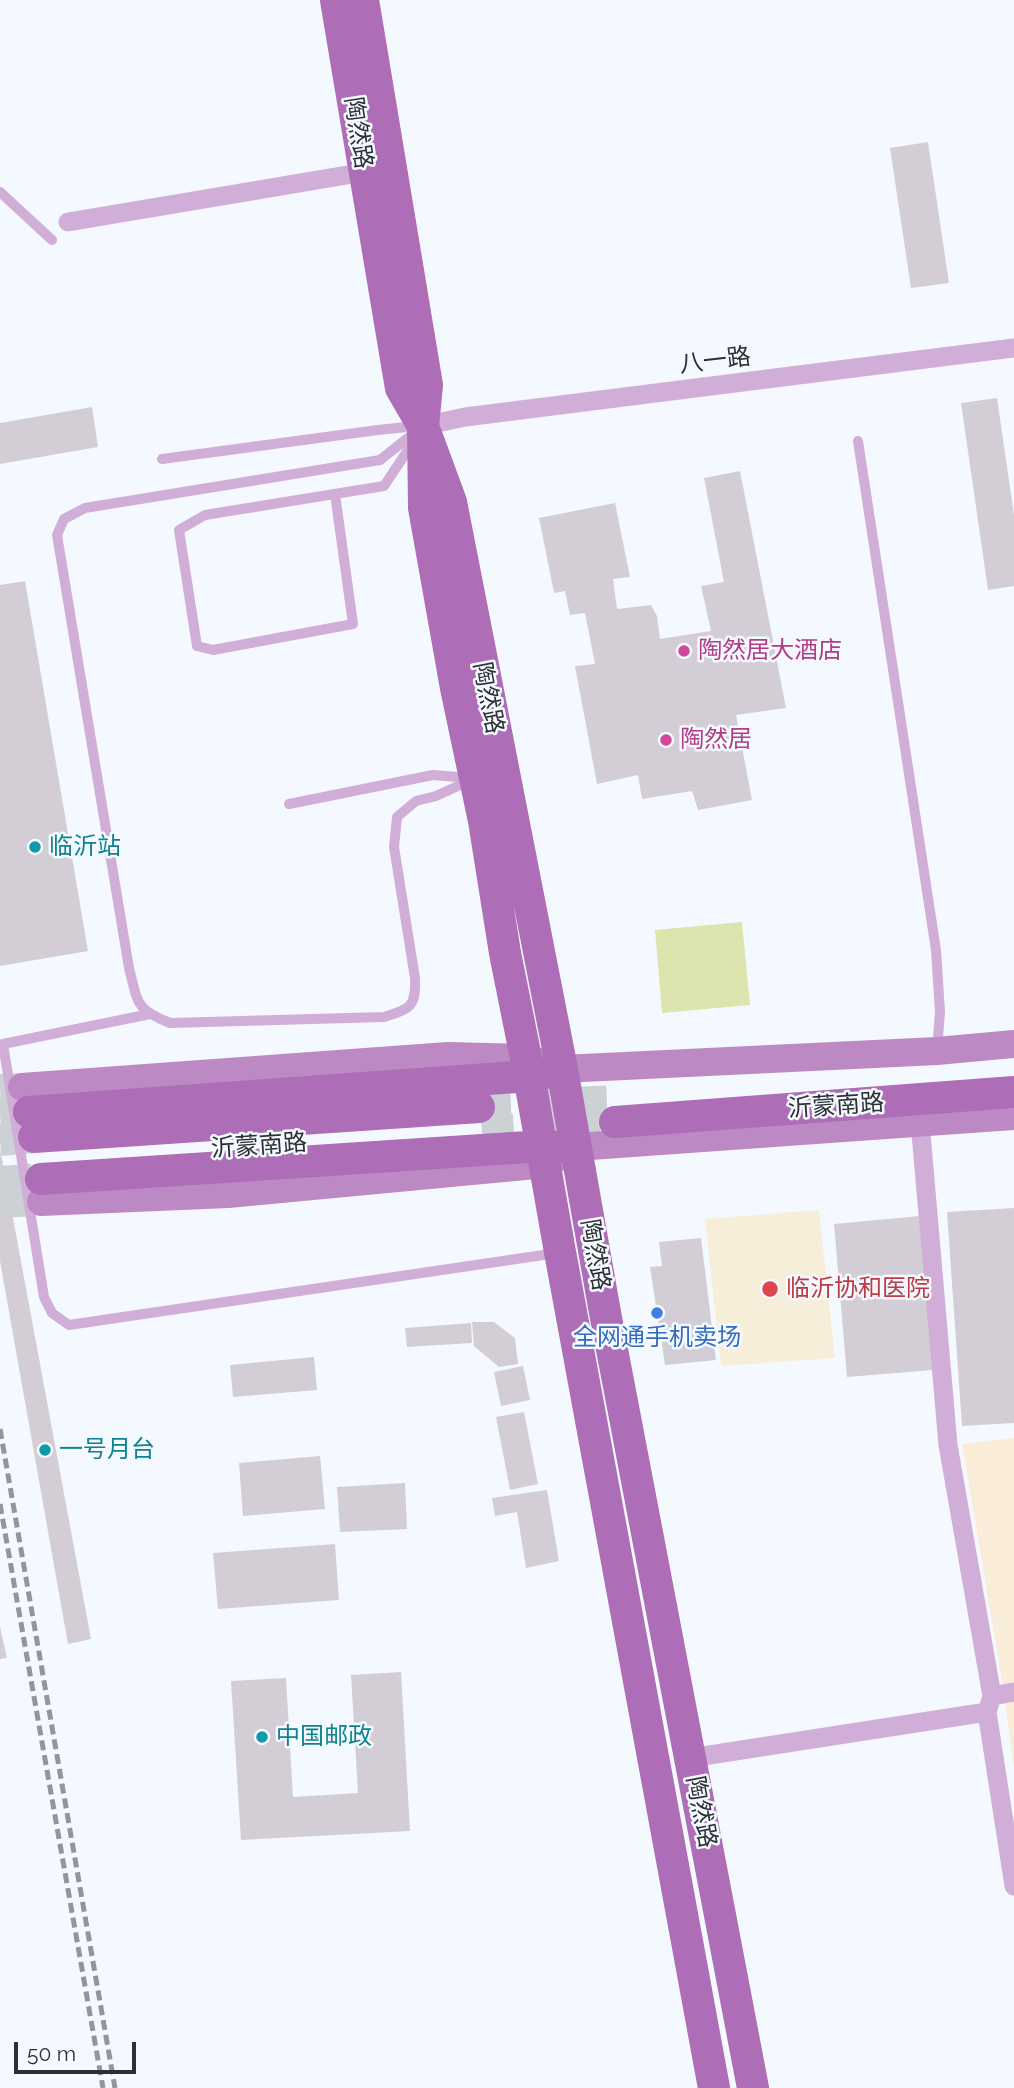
<!DOCTYPE html>
<meta charset="utf-8">
<style>
body{margin:0}
#map{position:relative;width:1014px;height:2088px;overflow:hidden;background:#f4f9ff;font-family:Raleway,sans-serif}
canvas{display:block}
.scale{position:absolute;left:14px;top:2042px;width:122px;height:32px;box-sizing:border-box;border:4px solid #2d3032;border-top:0;padding-left:9px;font-size:21px;line-height:24px;white-space:nowrap;color:#2d3032;-webkit-text-stroke:5px #f4f9ff;paint-order:stroke}
</style>
<div id="map">
<canvas width="1014" height="2088"></canvas>
<div class="scale">50 m</div>
</div>
<script>
const g = document.querySelector('canvas').getContext('2d');
g.lineJoin = 'round';
function paint(path, color) { g.fillStyle = color; g.fill(path, 'evenodd'); }
function strokePath(path, color, width, dash) { g.strokeStyle = color; g.lineWidth = width; g.lineCap = dash ? 'butt' : 'round'; g.setLineDash(dash || []); g.stroke(path); }
function label(font, color, halo, rows, align = 'center') {
  g.font = font + ' Raleway,"Noto Sans SC",sans-serif'; g.lineWidth = 5; g.setLineDash([]); g.textBaseline = 'middle'; g.strokeStyle = halo; g.fillStyle = color; for (const [text, x, y, turn = 0] of rows) {
    g.save(); g.translate(x, y); g.rotate((+turn || 0) * Math.PI / 180); g.textAlign = isNaN(turn) ? turn : align; if (halo) g.strokeText(text, 0, 0); g.fillText(text, 0, 0); g.restore();
  }
}
paint(new Path2D(`
 M 1014,1438 L 1014,1769 L 1002,1681 L 962,1444 Z`), '#f9edd9');
paint(new Path2D(`
 M 819,1210 L 835,1358 L 721,1366 L 705,1219 Z`), '#f7eed9');
paint(new Path2D(`
 M 742,922 L 750,1005 L 662,1013 L 655,930 Z`), '#dce5ae');
paint(new Path2D(`
 M 928,142 L 949,283 L 911,288 L 890,148 Z
 M 997,398 L 1014,515 L 1014,586 L 988,590 L 961,403 Z
 M 92,407 L 98,447 L 0,464 L 0,423 Z
 M 740,471 L 786,708 L 736,715 L 752,800 L 698,810 L 692,791 L 642,799 L 638,775 L 597,784 L 575,666 L 595,664 L 585,613 L 570,615 L 565,591 L 554,593 L 539,518 L 615,503 L 630,577 L 613,579 L 617,609 L 651,605 L 657,616 L 660,639 L 711,631 L 701,586 L 724,582 L 704,478 Z
 M 25,581 L 88,951 L 0,966 L 0,585 Z
 M 0,1148 L 91,1639 L 68,1644 L 0,1261 Z
 M 1014,1208 L 1014,1423 L 962,1426 L 947,1212 Z
 M 920,1216 L 933,1370 L 847,1377 L 834,1224 Z
 M 701,1238 L 716,1360 L 665,1365 L 650,1267 L 662,1266 L 659,1242 Z
 M 472,1322 L 494,1322 L 515,1338 L 518,1364 L 499,1367 L 474,1346 Z
 M 471,1323 L 472,1343 L 407,1347 L 405,1328 Z
 M 314,1357 L 317,1390 L 233,1397 L 230,1365 Z
 M 523,1366 L 530,1400 L 501,1406 L 494,1372 Z
 M 524,1412 L 538,1484 L 510,1490 L 496,1417 Z
 M 320,1456 L 325,1509 L 243,1516 L 239,1463 Z
 M 405,1483 L 407,1529 L 340,1532 L 337,1487 Z
 M 547,1490 L 559,1561 L 526,1568 L 517,1512 L 495,1516 L 492,1498 Z
 M 335,1544 L 339,1600 L 218,1609 L 213,1553 Z
 M 0,1627 L 7,1658 L 0,1659 Z
 M 401,1672 L 410,1831 L 241,1840 L 231,1681 L 286,1678 L 293,1797 L 358,1793 L 351,1675 Z`), '#d3ced5');
strokePath(new Path2D(`
 M 0,1088 L 22,1087
 M 0,1204 L 41,1202`), '#ccd1d6', 28, [28, 14]);
strokePath(new Path2D(`
 M 479,1107 L 616,1101
 M 0,1114 L 29,1112
 M 482,1132 L 600,1123
 M 0,1140 L 34,1137
 M 0,1182 L 41,1179`), '#ccd1d6', 32, [32, 16]);
strokePath(new Path2D(`
 M 0,192 L 52,240
 M 418,430 L 380,460 L 85,508 L 64,519 L 57,535 L 129,968 C 138,1003 135,1009 170,1023 L 384,1017 C 411,1008 416,1007 415,978 L 394,847 L 397,817 L 416,801 L 436,796 L 471,780
 M 858,441 L 936,950 L 940,1012 L 937,1050
 M 162,459 L 378,430 L 416,426
 M 335,494 L 353,624 L 213,650 L 197,646 L 179,530 L 205,515 L 384,486 L 414,441
 M 289,804 L 433,775 L 470,778
 M 150,1014 L 3,1044 L 44,1297 L 52,1313 L 69,1325 L 557,1253`), '#d1aed7', 10);
strokePath(new Path2D(`
 M 68,222 L 365,172
 M 423,426 L 465,417 L 1014,348
 M 920,1122 L 948,1445 L 992,1696 L 987,1712 L 1014,1886
 M 992,1696 L 1014,1692
 M 690,1758 L 987,1712`), '#d1aed7', 19);
strokePath(new Path2D(`
 M 22,1087 L 448,1056 L 526,1058 L 562,1069 L 937,1051 L 1014,1044
 M 41,1202 L 228,1194 L 546,1164 L 576,1147 L 1014,1116`), '#bd89c5', 28);
strokePath(new Path2D(`
 M 336,0 L 401,388 L 423,426 L 451,502 L 562,1069 L 606,1318 L 753,2088
 M 363,0 L 427,385 L 423,426 L 424,508 L 456,688 L 484,821 L 505,953 L 526,1058 L 560,1252 L 714,2088
 M 29,1112 L 530,1076 L 550,1072
 M 615,1122 L 1014,1092
 M 34,1137 L 479,1107
 M 41,1179 L 543,1146 L 561,1147`), '#ad6db7', 32);
strokePath(new Path2D(`
 M 0,1429 L 115,2088
 M 0,1504 L 103,2088`), '#92969a', 5, [10, 5]);
for (const [x, y, r, color] of [
 [684,651,7,"#d1479c"],
 [666,740,7,"#d1479c"],
 [35,847,7,"#0f9aa8"],
 [770,1289,9,"#e0444e"],
 [657,1313,7,"#3f7fe0"],
 [45,1450,7,"#0f9aa8"],
 [262,1737,7,"#0f9aa8"]
]) { const dot = new Path2D(); dot.arc(x, y, r, 0, 2 * Math.PI); g.fillStyle = color; g.fill(dot); strokePath(dot, '#f4f9ff', 2.5); }
label('24px', '#2d3032', '#f4f9ff', [
 ["陶然路",358,133,81],
 ["八一路",715,361,-7],
 ["陶然路",488,698,79],
 ["沂蒙南路",836,1106,-4],
 ["沂蒙南路",259,1146,-4],
 ["陶然路",595,1255,80],
 ["陶然路",701,1812,79]
]);
label('24px', '#b23c85', '#f4f9ff', [
 ["陶然居大酒店",698,651],
 ["陶然居",680,740]
], 'left');
label('24px', '#0d838f', '#f4f9ff', [
 ["临沂站",49,847],
 ["一号月台",59,1450],
 ["中国邮政",276,1737]
], 'left');
label('24px', '#be3a42', '#f4f9ff', [
 ["临沂协和医院",786,1289]
], 'left');
label('24px', '#366cbe', '#f4f9ff', [
 ["全网通手机卖场",657,1338]
]);
</script>
